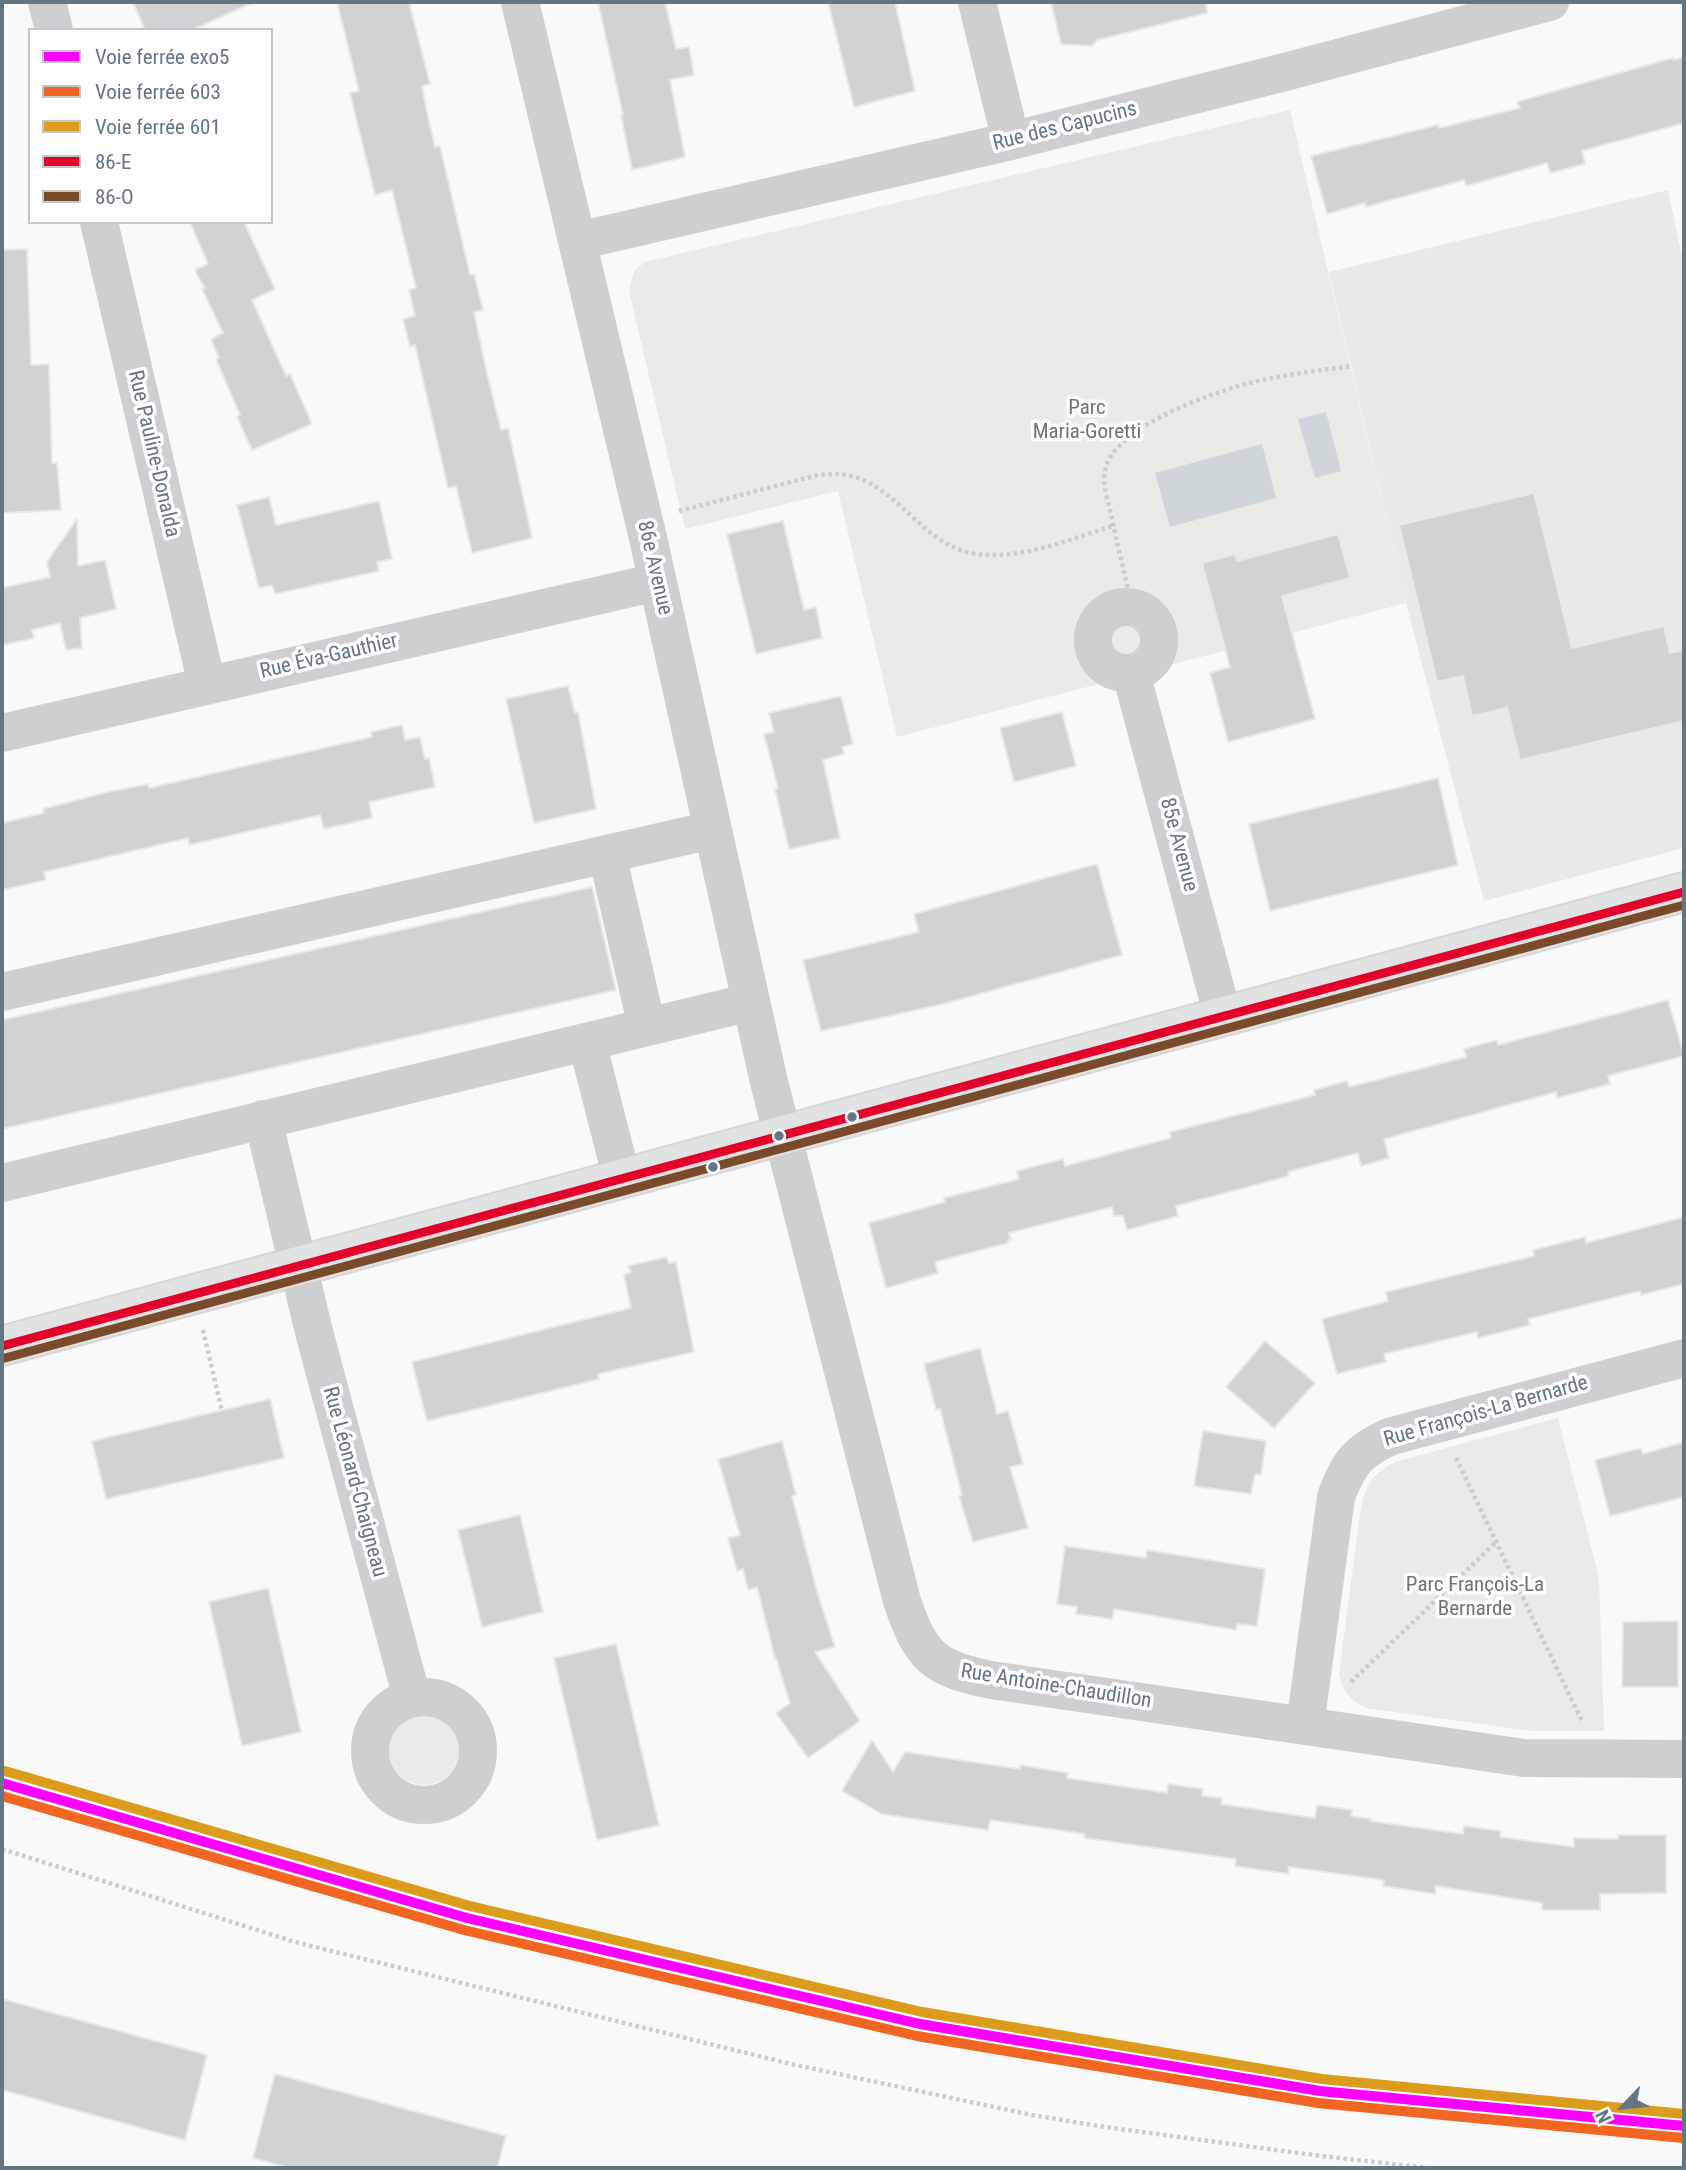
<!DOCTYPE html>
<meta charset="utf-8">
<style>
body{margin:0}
#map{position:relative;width:1686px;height:2170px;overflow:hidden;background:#f9f9f9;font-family:"Roboto Condensed",sans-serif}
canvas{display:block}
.frame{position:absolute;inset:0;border:4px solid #657683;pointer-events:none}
.legend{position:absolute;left:28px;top:28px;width:245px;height:196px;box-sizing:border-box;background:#fff;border:2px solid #c1c8cd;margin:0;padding:9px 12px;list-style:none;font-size:21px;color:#657683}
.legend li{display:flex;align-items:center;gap:14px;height:35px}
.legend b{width:35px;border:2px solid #c1c8cd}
.north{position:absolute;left:1588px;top:2072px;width:70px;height:70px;-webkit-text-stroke:5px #fff;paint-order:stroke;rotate:244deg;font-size:19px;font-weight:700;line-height:28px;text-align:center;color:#657683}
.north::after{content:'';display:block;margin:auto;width:24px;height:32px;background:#657683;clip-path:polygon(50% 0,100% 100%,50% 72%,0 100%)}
</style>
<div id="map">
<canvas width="1686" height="2170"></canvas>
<div class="frame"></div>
<ul class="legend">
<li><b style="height:9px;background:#f0f"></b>Voie ferrée exo5</li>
<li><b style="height:9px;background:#f26522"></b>Voie ferrée 603</li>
<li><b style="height:9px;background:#da9c1a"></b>Voie ferrée 601</li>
<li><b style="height:9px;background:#e4002b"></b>86-E</li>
<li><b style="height:9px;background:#7a4b2a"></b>86-O</li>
</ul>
<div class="north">N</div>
</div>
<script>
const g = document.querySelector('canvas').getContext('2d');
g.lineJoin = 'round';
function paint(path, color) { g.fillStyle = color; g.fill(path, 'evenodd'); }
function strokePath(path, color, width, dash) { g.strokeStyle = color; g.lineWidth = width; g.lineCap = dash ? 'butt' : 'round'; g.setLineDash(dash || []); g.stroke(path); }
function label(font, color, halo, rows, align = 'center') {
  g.font = font + ' "Roboto Condensed",sans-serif'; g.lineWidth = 7; g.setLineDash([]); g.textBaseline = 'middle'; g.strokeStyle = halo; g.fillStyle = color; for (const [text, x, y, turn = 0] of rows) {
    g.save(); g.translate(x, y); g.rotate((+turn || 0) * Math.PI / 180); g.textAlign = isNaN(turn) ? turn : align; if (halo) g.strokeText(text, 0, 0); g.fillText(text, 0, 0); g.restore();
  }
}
paint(new Path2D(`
 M 1668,190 L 1684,266 L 1684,848 L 1484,901 L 1406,603 L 1329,272 Z`), '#e8e9e9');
paint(new Path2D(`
 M 1290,110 L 1406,603 L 897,737 L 838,491 L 685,529 L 629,291 L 634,271 L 645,262 Z
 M 1558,1418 L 1599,1578 L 1604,1731 L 1532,1731 L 1365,1708 C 1349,1698 1343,1692 1339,1674 L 1360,1514 C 1365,1486 1371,1473 1398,1461 Z
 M389 1750a35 35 0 1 1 70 0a35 35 0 1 1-70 0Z`), '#e8ebe6');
paint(new Path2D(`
 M 1326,412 L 1341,471 L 1315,478 L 1298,419 Z
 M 1262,444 L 1276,498 L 1170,527 L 1155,473 Z`), '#ced6d9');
const building = new Path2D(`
 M 133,2 L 254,2 L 192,30 L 145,30 Z
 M 337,2 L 409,2 L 430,84 L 422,86 L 428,117 L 435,147 L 440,146 L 470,275 L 474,274 L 483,310 L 474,312 L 486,369 L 501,430 L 508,428 L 532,538 L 472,553 L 456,486 L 448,488 L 415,345 L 410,347 L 403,319 L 415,316 L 409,290 L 416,288 L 392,190 L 375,195 L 350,93 L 359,91 Z
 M 598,2 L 665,2 L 676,49 L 689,47 L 694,75 L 670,80 L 685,157 L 632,170 L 621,115 L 623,115 Z
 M 828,2 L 895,2 L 915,91 L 854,107 Z
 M 1051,2 L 1206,2 L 1207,13 L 1097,40 L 1092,46 L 1061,44 Z
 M 1684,57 L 1684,123 L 1582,151 L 1585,164 L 1550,173 L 1547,163 L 1466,186 L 1464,180 L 1366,207 L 1365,203 L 1327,214 L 1311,156 L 1438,125 L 1439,128 L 1520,108 L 1517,102 L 1534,97 L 1673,58 L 1674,60 Z
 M 190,222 L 244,222 L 275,289 L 252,300 L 286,376 L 290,374 L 312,424 L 252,450 L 237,417 L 240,415 L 216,359 L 219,358 L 211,339 L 223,333 L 202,289 L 205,288 L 196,273 L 196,269 L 208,264 Z
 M 27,249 L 31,365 L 49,364 L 52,463 L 57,463 L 61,510 L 3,513 L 2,250 Z
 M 1534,493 L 1572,648 L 1664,626 L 1670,653 L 1684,650 L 1684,721 L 1520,760 L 1507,708 L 1472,716 L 1463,676 L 1437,682 L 1399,525 Z
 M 269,497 L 276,525 L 379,501 L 392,559 L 377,562 L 379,571 L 275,594 L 272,585 L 259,588 L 237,505 Z
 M 77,519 L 78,566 L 105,560 L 116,609 L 80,618 L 82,648 L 66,650 L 60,623 L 32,630 L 34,638 L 2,645 L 2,588 L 50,577 L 47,562 Z
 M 783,521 L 804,610 L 816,607 L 822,638 L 756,654 L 727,534 Z
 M 1338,534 L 1350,578 L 1282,596 L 1315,719 L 1228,742 L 1210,673 L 1230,667 L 1202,563 L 1235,554 L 1237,561 Z
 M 568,686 L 575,713 L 578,712 L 596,809 L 534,823 L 506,699 Z
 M 841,696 L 853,744 L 842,747 L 844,754 L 823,760 L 840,838 L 789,849 L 775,789 L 778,788 L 764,734 L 774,732 L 769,713 Z
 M 1062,712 L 1076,766 L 1014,782 L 1000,728 Z
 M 402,725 L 405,740 L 420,737 L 425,759 L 429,758 L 435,787 L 369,802 L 372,818 L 324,829 L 320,815 L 189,845 L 188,838 L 44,872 L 46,880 L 2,890 L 2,823 L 44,813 L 43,809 L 108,792 L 148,784 L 149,788 L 372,737 L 371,732 Z
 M 1438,778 L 1458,865 L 1270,911 L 1249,824 Z
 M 1097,864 L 1122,955 L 939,1005 L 821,1031 L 803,960 L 919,932 L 914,914 Z
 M 592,887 L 616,990 L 2,1129 L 2,1020 Z
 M 1668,1000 L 1684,1056 L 1608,1076 L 1610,1084 L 1557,1098 L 1556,1092 L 1384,1139 L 1389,1158 L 1361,1166 L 1358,1153 L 1288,1172 L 1289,1176 L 1176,1206 L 1178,1216 L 1127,1230 L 1123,1216 L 1114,1216 L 1112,1207 L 1009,1233 L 1011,1240 L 1008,1240 L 1008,1243 L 935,1262 L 938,1273 L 886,1288 L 869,1223 L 945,1202 L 944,1198 L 1019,1179 L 1017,1171 L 1063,1159 L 1065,1166 L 1171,1138 L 1170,1132 L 1315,1095 L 1314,1090 L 1347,1081 L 1349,1087 L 1466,1057 L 1464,1049 L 1497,1040 L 1498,1045 Z
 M 1684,1217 L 1684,1284 L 1641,1295 L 1640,1291 L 1528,1319 L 1530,1325 L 1478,1338 L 1477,1332 L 1384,1354 L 1386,1362 L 1337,1374 L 1322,1319 L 1388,1301 L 1386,1292 L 1534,1256 L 1533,1250 L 1585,1237 L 1586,1243 Z
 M 666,1257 L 669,1263 L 676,1262 L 694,1352 L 598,1374 L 599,1379 L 427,1421 L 412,1362 L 631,1308 L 624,1275 L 631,1272 L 628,1266 Z
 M 1265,1341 L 1315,1383 L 1274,1428 L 1226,1387 Z
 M 980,1348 L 997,1414 L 1008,1411 L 1023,1464 L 1010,1467 L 1028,1528 L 973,1542 L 959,1496 L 962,1495 L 940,1409 L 936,1410 L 924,1364 Z
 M 270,1399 L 284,1458 L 106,1499 L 92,1441 Z
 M 1203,1431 L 1266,1441 L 1261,1475 L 1255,1474 L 1251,1494 L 1194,1486 Z
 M 782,1441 L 796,1495 L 792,1496 L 818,1595 L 835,1647 L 815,1652 L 860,1721 L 808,1758 L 776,1713 L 790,1703 L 776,1658 L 775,1658 L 757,1587 L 748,1590 L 743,1569 L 737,1571 L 728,1538 L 740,1535 L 718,1459 Z
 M 1684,1442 L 1684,1497 L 1610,1516 L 1595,1460 L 1641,1448 L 1643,1454 Z
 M 520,1515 L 543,1612 L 482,1627 L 458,1530 Z
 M 1065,1546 L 1146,1558 L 1147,1550 L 1265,1569 L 1257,1626 L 1237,1624 L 1236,1630 L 1114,1609 L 1112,1619 L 1076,1614 L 1077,1607 L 1057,1604 Z
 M 268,1588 L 301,1732 L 242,1746 L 209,1602 Z
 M 1678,1621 L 1678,1687 L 1622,1687 L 1623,1622 Z
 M 616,1644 L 659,1825 L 597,1840 L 554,1658 Z
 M 872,1740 L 893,1772 L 905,1752 L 1020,1769 L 1020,1765 L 1068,1773 L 1067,1778 L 1167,1793 L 1168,1784 L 1203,1789 L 1202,1796 L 1222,1798 L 1221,1804 L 1315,1818 L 1317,1805 L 1352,1810 L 1351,1816 L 1371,1819 L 1370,1821 L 1463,1834 L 1464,1826 L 1501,1831 L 1500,1837 L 1574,1847 L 1574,1838 L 1618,1839 L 1618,1835 L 1666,1835 L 1666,1893 L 1600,1894 L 1600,1910 L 1542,1910 L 1542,1903 L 1436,1886 L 1435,1894 L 1383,1886 L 1384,1880 L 1289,1867 L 1288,1874 L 1235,1866 L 1236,1859 L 1084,1838 L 1085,1834 L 990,1820 L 988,1830 L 882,1814 L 842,1791 Z
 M 2,1999 L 207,2055 L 185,2140 L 2,2090 Z
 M 275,2074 L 506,2136 L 497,2168 L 290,2168 L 253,2158 Z`);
paint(building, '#d0d2d3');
strokePath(building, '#e8e8e8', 2);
const major = new Path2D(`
 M 2,1346 L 1684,892`);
strokePath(major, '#d5d6d7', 42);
strokePath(new Path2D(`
 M 679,511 L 818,475 C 830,474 843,473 855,477 C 900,491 924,544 971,553 C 1018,562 1069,539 1113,526
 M 1132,608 C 1126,578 1118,549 1112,519 C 1109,504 1102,486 1105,471 C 1112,428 1209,394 1246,384 C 1280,375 1316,371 1351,366
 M 203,1330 L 222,1411
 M 1456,1458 L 1582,1721
 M 1351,1682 L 1497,1541
 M 2,1849 L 295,1942 L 791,2064 L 1032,2115 L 1105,2127 L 1321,2156 L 1429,2168`), '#cbcccd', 4.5, [3.5, 3.5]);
strokePath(new Path2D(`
 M 47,2 L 54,30
 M 520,2 L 648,538 L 769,1082 L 902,1601 C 921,1657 933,1668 991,1680 L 1524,1758 L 1684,1759
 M 977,2 L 1011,141
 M 99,222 L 207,685
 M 578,241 L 1011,141 L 1281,73 L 1550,2
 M1093 640a33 33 0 1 1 66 0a33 33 0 1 1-66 0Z
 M 1131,673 L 1223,1017
 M 2,733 L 657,582
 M 607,854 L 647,1027
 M 2,992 L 712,830
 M 587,1042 L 622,1179
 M 263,1119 L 314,1332 L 412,1698
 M 2,1183 L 751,1002
 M370 1751a54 54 0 1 1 108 0a54 54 0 1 1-108 0Z
 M 1305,1726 L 1336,1497 C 1348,1464 1358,1450 1392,1436 L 1684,1358`), '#cecfd0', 38);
strokePath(major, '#e1e2e2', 38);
strokePath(new Path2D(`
 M 2,1346 L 1684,892`), '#e4002b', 9);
strokePath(new Path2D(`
 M 5,1358 L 1684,905`), '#7a4b2a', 9);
strokePath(new Path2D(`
 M 2,1783 L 467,1918 L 920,2024 L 1320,2091 L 1684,2126`), '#f0f', 10);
strokePath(new Path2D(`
 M 2,1796 L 464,1930 L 917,2036 L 1318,2103 L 1683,2138`), '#f26522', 10);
strokePath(new Path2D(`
 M 5,1771 L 470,1906 L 922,2012 L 1322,2079 L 1684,2114`), '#da9c1a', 10);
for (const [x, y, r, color] of [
 [852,1117,6,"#657683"],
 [779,1136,6,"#657683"],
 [713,1167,6,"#657683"]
]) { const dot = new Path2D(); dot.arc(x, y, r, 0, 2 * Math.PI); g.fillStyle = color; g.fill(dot); strokePath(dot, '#fff', 2.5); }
label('21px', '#657683', '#fff', [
 ["Rue des Capucins",1065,127,-14],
 ["Rue Pauline-Donalda",153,454,77],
 ["86e Avenue",654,568,77],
 ["Rue Éva-Gauthier",329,657,-13],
 ["85e Avenue",1178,845,75],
 ["Rue François-La Bernarde",1486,1412,-16],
 ["Rue Léonard-Chaigneau",354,1482,75],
 ["Rue Antoine-Chaudillon",1056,1687,9]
]);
label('21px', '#687a64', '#fff', [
 ["Parc",1087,409],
 ["Maria-Goretti",1087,433],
 ["Parc François-La",1475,1586],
 ["Bernarde",1475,1610]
]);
</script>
